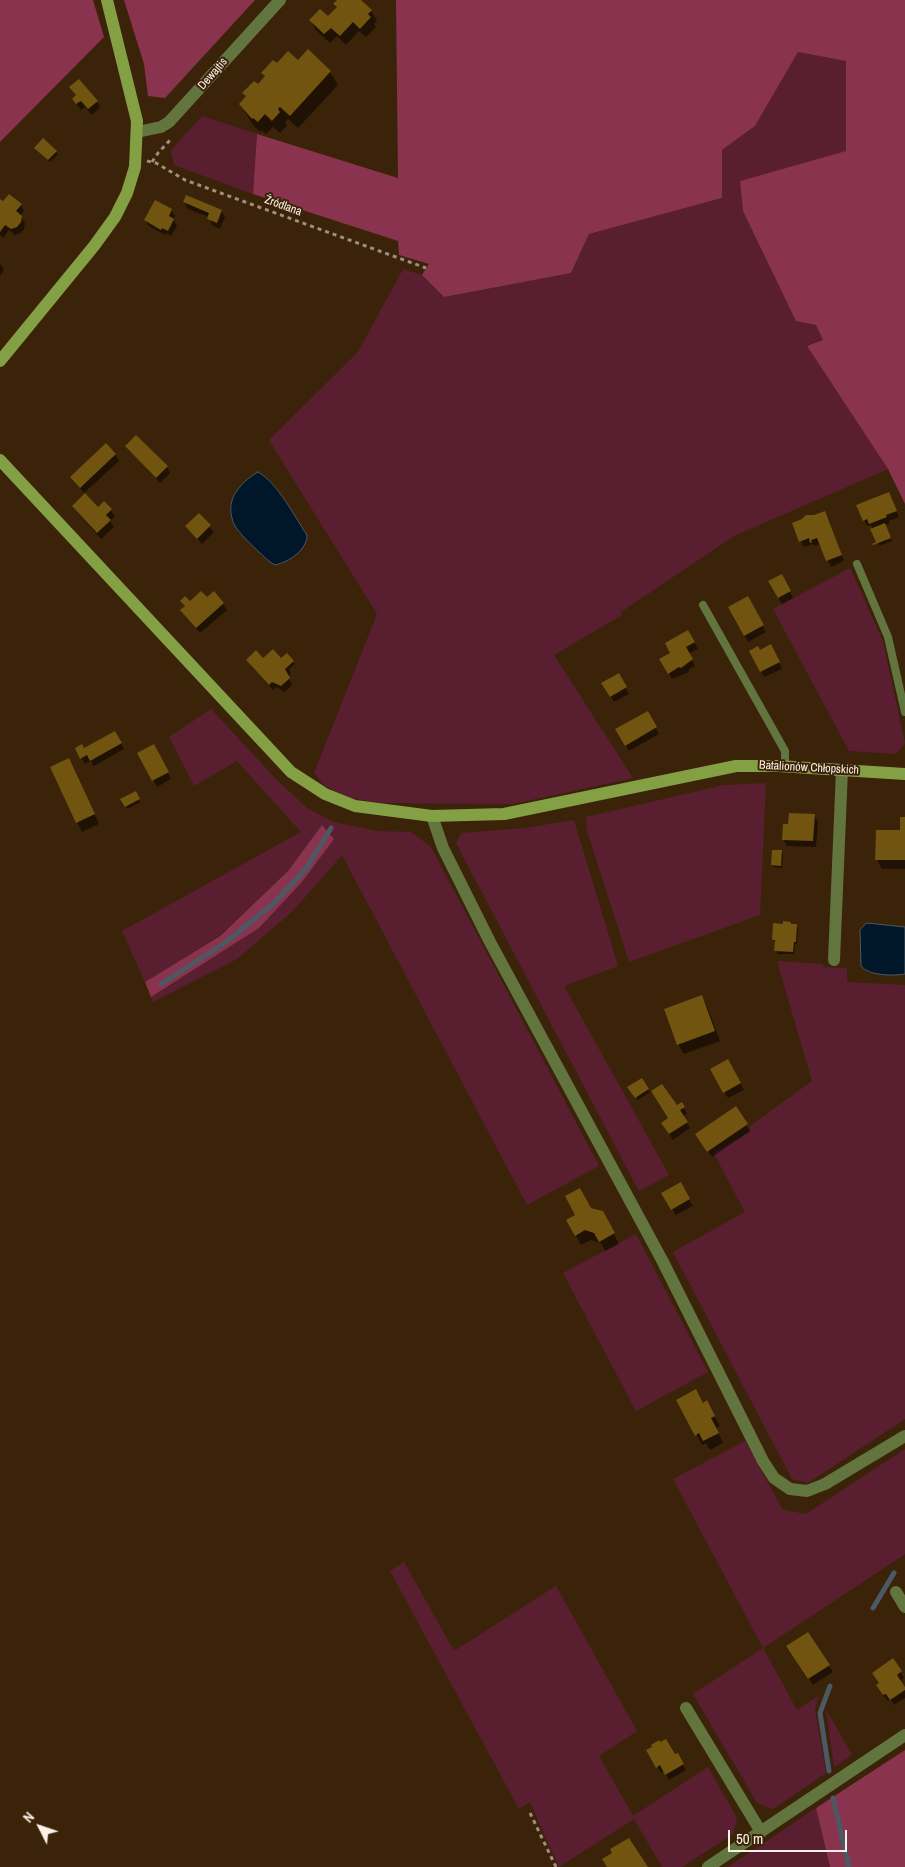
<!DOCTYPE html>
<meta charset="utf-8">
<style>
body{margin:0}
#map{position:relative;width:905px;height:1867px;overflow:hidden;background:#3b2309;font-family:"Archivo Narrow",sans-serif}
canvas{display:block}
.north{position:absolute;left:15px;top:1802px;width:50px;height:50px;-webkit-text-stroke:4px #3b2309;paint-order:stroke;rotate:311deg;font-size:14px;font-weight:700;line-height:20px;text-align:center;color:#fcf1e7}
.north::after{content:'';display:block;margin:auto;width:18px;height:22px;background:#fcf1e7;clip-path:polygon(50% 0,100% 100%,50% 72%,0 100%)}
.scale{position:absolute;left:728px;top:1830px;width:119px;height:22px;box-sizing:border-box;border:2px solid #fcf1e7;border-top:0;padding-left:6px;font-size:15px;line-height:18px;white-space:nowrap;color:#fcf1e7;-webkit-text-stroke:4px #3b2309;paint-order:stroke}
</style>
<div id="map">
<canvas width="905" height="1867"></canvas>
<div class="north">N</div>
<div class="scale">50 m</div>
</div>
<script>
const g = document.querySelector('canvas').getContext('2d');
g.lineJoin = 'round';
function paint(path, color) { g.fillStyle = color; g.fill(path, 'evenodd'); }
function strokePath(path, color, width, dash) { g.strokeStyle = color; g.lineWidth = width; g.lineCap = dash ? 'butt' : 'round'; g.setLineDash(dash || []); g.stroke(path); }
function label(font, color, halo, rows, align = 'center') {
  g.font = font + ' "Archivo Narrow",sans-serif'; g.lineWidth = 4; g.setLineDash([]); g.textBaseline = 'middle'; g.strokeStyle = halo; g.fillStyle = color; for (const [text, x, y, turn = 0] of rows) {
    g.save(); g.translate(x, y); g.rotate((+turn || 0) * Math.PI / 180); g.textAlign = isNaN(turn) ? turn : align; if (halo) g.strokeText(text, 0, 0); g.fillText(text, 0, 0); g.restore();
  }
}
paint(new Path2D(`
 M 798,52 L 847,61 L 847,151 L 740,181 L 743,211 L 816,325 L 824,340 L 807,346 L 888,469 L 734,536 L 621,612 L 622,615 L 554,655 L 633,778 L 513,804 L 381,803 L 349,798 L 325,786 L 314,773 L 377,614 L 269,440 L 358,352 L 403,269 L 422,275 L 444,297 L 571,273 L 589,234 L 722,198 L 722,150 L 755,126 Z
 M 202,116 L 257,134 L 253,194 L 174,165 L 171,150 Z
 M 850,568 L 883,641 L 905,743 L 896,754 L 849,751 L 773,609 Z
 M 211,709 L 277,780 L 307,808 L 334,822 L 377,831 L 411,832 L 431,847 L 599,1166 L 527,1205 L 342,855 L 293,911 L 237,959 L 153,1002 L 151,997 L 259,928 L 302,882 L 334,839 L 322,825 L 288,871 L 219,936 L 145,982 L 122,931 L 301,832 L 237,761 L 194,786 L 169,737 Z
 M 766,783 L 760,915 L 629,962 L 587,831 L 586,817 L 724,785 Z
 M 574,820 L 618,966 L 564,986 L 669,1175 L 639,1191 L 456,843 L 461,833 L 525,828 Z
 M 777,961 L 823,964 L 823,967 L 847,968 L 847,982 L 905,985 L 905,1419 L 808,1483 L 792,1479 L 673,1252 L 745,1212 L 713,1152 L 750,1132 L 750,1126 L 812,1081 Z
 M 636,1234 L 708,1372 L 636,1411 L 563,1273 Z
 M 745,1441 L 783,1510 L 806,1514 L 905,1449 L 905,1554 L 763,1648 L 797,1710 L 818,1696 L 815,1710 L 826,1773 L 773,1809 L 757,1803 L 693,1694 L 763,1648 L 673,1479 Z
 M 404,1562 L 454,1651 L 556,1586 L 637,1731 L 599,1756 L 633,1816 L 708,1767 L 737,1818 L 733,1834 L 682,1867 L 662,1867 L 634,1819 L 559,1867 L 530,1802 L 519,1809 L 390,1571 Z
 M 826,1709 L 852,1755 L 834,1767 Z
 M 816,1808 L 830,1867 L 727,1867 L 731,1865 Z`), '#591f31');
paint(new Path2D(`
 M 0,0 L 93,0 L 104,37 L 0,142 Z
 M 124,0 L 255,0 L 165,98 L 148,96 L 144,64 Z
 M 396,0 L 905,0 L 905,504 L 888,469 L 807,346 L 823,340 L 816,325 L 796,321 L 743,211 L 740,181 L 846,151 L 846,61 L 798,52 L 755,126 L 722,150 L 722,198 L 589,234 L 571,273 L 444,297 L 422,275 L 429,264 L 399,255 L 398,241 L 253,194 L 257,134 L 398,178 Z
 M 322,825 L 334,839 L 302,882 L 259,928 L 151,997 L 145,982 L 220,936 L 288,871 Z
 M 905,1750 L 905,1867 L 830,1867 L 816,1808 Z`), '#89334e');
const water = new Path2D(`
 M 258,472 C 278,483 294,516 307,535 C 307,550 289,562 275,565 L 270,562 C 261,554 240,535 235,526 C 223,502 238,484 258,472 Z
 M 867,923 L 905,927 L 905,974 C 893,976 869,976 861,966 L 860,930 Z`);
paint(water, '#00172a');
strokePath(water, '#4c5863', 1);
paint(new Path2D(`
 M 339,0 L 359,0 L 371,11 L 377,21 L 374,24 L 376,27 L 366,37 L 359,31 L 346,45 L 337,36 L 330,43 L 316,30 L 311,21 L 328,18 L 337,8 L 335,4 Z
 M 308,51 L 330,72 L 338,85 L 298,128 L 288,119 L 285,122 L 287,125 L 280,133 L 273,127 L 266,134 L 261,130 L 260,132 L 253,125 L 240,104 L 246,98 L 244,93 L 258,86 L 265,77 L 263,73 L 277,65 L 298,62 Z
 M 71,88 L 97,101 L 100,108 L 92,115 L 85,107 L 81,110 L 73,99 L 77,97 Z
 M 37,150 L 56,152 L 58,154 L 50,162 Z
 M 0,200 L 21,205 L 24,211 L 20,216 L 25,223 L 24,229 L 20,233 L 15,235 L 9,230 L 3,238 L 0,235 Z
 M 184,202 L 221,211 L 225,217 L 220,229 L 212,225 L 209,217 L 188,209 Z
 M 171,210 L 175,216 L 173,219 L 177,226 L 171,236 L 166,233 L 165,235 L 149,226 L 145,220 Z
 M 0,263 L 4,270 L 0,276 Z
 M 126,446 L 167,467 L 170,473 L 160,483 Z
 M 115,454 L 119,461 L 84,493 L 71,477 Z
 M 889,493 L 899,517 L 889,521 L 889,524 L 885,525 L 892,541 L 879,546 L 871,525 L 867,526 L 864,520 Z
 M 104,502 L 115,516 L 110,521 L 114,527 L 101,539 L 77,512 L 73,506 L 98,509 Z
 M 199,515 L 214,532 L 202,544 L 187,526 Z
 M 828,518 L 844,561 L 831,567 L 821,544 L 814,546 L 813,544 L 804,547 L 801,541 Z
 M 782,576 L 793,598 L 782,604 L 770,582 Z
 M 748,597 L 766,632 L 748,642 L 730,608 Z
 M 207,599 L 223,604 L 227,610 L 200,633 L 181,610 L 185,607 L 182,601 L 190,603 Z
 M 688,631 L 698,649 L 688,654 L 695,666 L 689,669 L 689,672 L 672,679 L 661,660 L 672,653 Z
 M 760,651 L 774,652 L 782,669 L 764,677 L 761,671 Z
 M 286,655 L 295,664 L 289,669 L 291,673 L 288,676 L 292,685 L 285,692 L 276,687 L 273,690 L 251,666 L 247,660 L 263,660 L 285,664 Z
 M 618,675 L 629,694 L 614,702 L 603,683 Z
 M 647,712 L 659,734 L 629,751 L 617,730 Z
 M 115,732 L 124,749 L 94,766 L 91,761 L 85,764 L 76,749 L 84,750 Z
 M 154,746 L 171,779 L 157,787 L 139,754 Z
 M 74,769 L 99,824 L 82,832 L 77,822 Z
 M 135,792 L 140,802 L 127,809 L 122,799 Z
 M 814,816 L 818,822 L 816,847 L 787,846 L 783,839 L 789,825 Z
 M 905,818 L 905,869 L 882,869 L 877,860 L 901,832 Z
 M 782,852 L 783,854 L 782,868 L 774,867 L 772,865 Z
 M 792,925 L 796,926 L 798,928 L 797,944 L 795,944 L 794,954 L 777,954 L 776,943 L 773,940 Z
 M 702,996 L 707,1006 L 720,1041 L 684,1054 L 678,1044 Z
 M 728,1061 L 744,1090 L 728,1098 L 712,1069 Z
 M 641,1079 L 650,1092 L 638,1100 L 629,1088 Z
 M 677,1107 L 684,1108 L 687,1114 L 683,1116 L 690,1128 L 673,1140 L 666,1129 L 670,1119 Z
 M 735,1108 L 750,1131 L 712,1157 L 700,1140 Z
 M 680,1184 L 693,1206 L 676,1215 L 663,1193 Z
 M 591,1209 L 608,1223 L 619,1244 L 605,1251 L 601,1243 L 591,1240 L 581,1245 L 568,1220 Z
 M 678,1400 L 703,1404 L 712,1412 L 720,1426 L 716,1428 L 723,1443 L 710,1450 L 706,1443 L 702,1445 Z
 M 808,1633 L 833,1672 L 813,1685 L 792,1653 Z
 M 893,1660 L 904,1678 L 900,1681 L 905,1689 L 905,1698 L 894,1705 L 890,1699 L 888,1701 L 881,1692 Z
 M 654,1747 L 675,1756 L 677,1755 L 686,1770 L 669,1780 L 664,1771 L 661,1773 L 648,1751 Z`), '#0007');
strokePath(new Path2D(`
 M 161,984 L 225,943 L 274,903 L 306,869 L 331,828
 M 873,1608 L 894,1573
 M 829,1771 L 820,1713 L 830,1686
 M 833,1798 L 849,1867`), '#4c5863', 5);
paint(new Path2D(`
 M 337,0 L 361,0 L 372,10 L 368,14 L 371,17 L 360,29 L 353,22 L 340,36 L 331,28 L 324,34 L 309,20 L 320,9 L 328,16 L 337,7 L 333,4 Z
 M 308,49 L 331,71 L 290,116 L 280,107 L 278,109 L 280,112 L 272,121 L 265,114 L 258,122 L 253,118 L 252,119 L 239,104 L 246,96 L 242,93 L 254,81 L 258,84 L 265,76 L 261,73 L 273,60 L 277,63 L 288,51 L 298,60 Z
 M 79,79 L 98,101 L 88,109 L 81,101 L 76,104 L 72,99 L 76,95 L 69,87 Z
 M 43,138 L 57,151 L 48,160 L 34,148 Z
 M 9,194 L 22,204 L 16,211 L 22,216 L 21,222 L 17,227 L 11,229 L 5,225 L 0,232 L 0,199 L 3,201 Z
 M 186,195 L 222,210 L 217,223 L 207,219 L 209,213 L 183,202 Z
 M 155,200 L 172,209 L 169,216 L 174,219 L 168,231 L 162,228 L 161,230 L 144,220 Z
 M 136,435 L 168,466 L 156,478 L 125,446 Z
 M 106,443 L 116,454 L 80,488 L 70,477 Z
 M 889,492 L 897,511 L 886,515 L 887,517 L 869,524 L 867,519 L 863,521 L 856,505 Z
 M 85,493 L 98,507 L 104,501 L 112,509 L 106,515 L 111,520 L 97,533 L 72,506 Z
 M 825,511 L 842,555 L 826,561 L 817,538 L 811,540 L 812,542 L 810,543 L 809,538 L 799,542 L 792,523 L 802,519 L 806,515 L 814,515 Z
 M 199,513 L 211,525 L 197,539 L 185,526 Z
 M 885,523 L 891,538 L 873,545 L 872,544 L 876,542 L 870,529 Z
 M 782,574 L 791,591 L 778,598 L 768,581 Z
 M 201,591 L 207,597 L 214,591 L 224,603 L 196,628 L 180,610 L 185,606 L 180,601 L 185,596 L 190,601 Z
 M 748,596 L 764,625 L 744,636 L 728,607 Z
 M 688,630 L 695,642 L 686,647 L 693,659 L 681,668 L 679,667 L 668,674 L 659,659 L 670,653 L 665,643 Z
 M 771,644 L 780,662 L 760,672 L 749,651 L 758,646 L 760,650 Z
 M 273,649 L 281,658 L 287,653 L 294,661 L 285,669 L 290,678 L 281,686 L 272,682 L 269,685 L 246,660 L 256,650 L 263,658 Z
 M 619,673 L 627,687 L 610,697 L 601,683 Z
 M 648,711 L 657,727 L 625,746 L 615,729 Z
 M 115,731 L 122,743 L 90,761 L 87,755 L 80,759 L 75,748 L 82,744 L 84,748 Z
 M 154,744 L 169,772 L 152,781 L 137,753 Z
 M 69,758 L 95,814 L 76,823 L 50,767 Z
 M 136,791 L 140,799 L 125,807 L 120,799 Z
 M 789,813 L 815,814 L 813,841 L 782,840 L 783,824 L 788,824 Z
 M 900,817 L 905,817 L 905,860 L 875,860 L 876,830 L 900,830 Z
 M 772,850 L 782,850 L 781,866 L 771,865 Z
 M 783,921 L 791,922 L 791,924 L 797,924 L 796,942 L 794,942 L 793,952 L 774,951 L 775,940 L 772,940 L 773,923 L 783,924 Z
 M 702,995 L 715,1031 L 677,1045 L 664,1009 Z
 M 728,1059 L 741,1083 L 723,1093 L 710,1069 Z
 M 642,1078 L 649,1089 L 635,1098 L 627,1087 Z
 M 662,1084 L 677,1105 L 682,1102 L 685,1107 L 680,1110 L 688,1122 L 669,1134 L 661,1123 L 668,1118 L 651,1091 Z
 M 736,1106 L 748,1124 L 707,1152 L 695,1134 Z
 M 681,1182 L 690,1199 L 671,1210 L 661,1193 Z
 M 580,1188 L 591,1208 L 603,1211 L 615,1233 L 599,1242 L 594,1233 L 585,1230 L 575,1236 L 566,1220 L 575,1215 L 565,1196 Z
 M 696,1389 L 703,1403 L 707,1400 L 715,1416 L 711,1418 L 719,1433 L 703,1441 L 699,1433 L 695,1436 L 676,1400 Z
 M 808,1632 L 830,1665 L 808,1679 L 786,1646 Z
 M 893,1658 L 902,1671 L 897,1675 L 905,1687 L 905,1690 L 890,1700 L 886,1694 L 883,1695 L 876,1685 L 879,1683 L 872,1673 Z
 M 666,1739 L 675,1754 L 678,1753 L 684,1764 L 665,1775 L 660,1765 L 656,1768 L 646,1750 L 652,1747 L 651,1745 L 659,1740 L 660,1742 Z
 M 629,1838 L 648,1867 L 607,1867 L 602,1859 L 612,1853 L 610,1849 Z`), '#70540f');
strokePath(new Path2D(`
 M 147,161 L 156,163 L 185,180 L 426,268
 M 152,162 L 158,153 L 172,138
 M 530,1813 L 556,1867`), '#a08f7d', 3, [4, 4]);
strokePath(new Path2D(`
 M 857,564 L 888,637 L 905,712
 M 703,605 L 785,751 L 785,766`), '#63753e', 8);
strokePath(new Path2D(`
 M 137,132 L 161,127 L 169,122 L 280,0
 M 432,816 L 443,848 L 490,942 L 662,1260 L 763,1461 L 774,1478 L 790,1489 L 807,1491 L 825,1484 L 905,1436
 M 834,960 L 842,770
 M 896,1592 L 905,1607
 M 686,1708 L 761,1832
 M 708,1867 L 905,1735`), '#63753e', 12);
strokePath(new Path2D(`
 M 0,361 L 94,246 L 115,217 L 127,193 L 135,167 L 137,121 L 107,0
 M 0,460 L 291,772 L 325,794 L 355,806 L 432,816 L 504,814 L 736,766 L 778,766 L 905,774`), '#84a044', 12);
label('12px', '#fcf1e7', '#3b2309', [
 ["Dewajtis",213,74,-49],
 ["Źródlana",283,206,20],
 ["Batalionów Chłopskich",809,768,3]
]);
</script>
